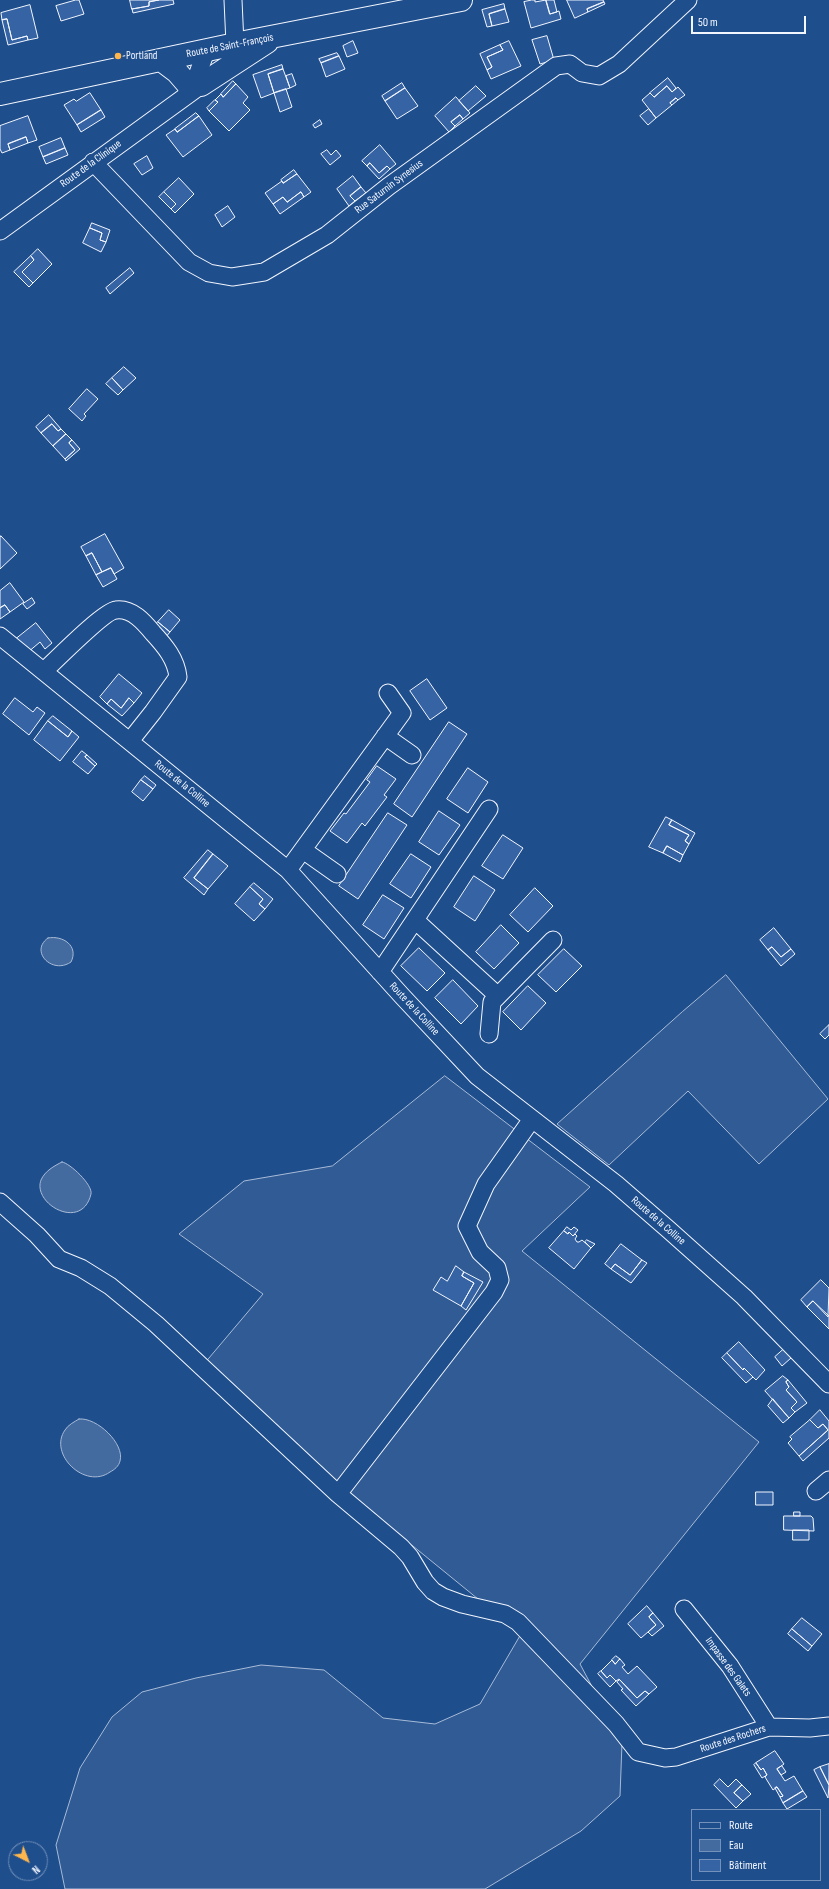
<!DOCTYPE html>
<meta charset="utf-8">
<style>
body{margin:0}
#map{position:relative;width:829px;height:1889px;overflow:hidden;background:#1f4e8c;font-family:"Sofia Sans Condensed",sans-serif}
canvas{display:block}
.legend{position:absolute;left:691px;top:1809px;width:130px;height:72px;box-sizing:border-box;background:#1f4e8c;border:1px solid #7391ba;margin:0;padding:5px 7px;list-style:none;font-size:12px;color:#f2f6ff}
.legend li{display:flex;align-items:center;gap:8px;height:20px}
.legend b{width:20px;border:1px solid #7391ba}
.north{position:absolute;left:8px;top:1841px;width:40px;height:40px;box-sizing:border-box;background:#1f4e8c;border:1px solid #7391ba;border-radius:50%;rotate:138deg;font-size:11px;font-weight:700;line-height:16px;text-align:center;color:#f2f6ff}
.north::after{content:'';display:block;margin:auto;width:14px;height:18px;background:#ffb74d;clip-path:polygon(50% 0,100% 100%,50% 72%,0 100%)}
.scale{position:absolute;left:691px;top:16px;width:115px;height:18px;box-sizing:border-box;border:2px solid #f2f6ff;border-top:0;padding-left:5px;font-size:12px;line-height:14px;white-space:nowrap;color:#f2f6ff;-webkit-text-stroke:3px #1f4e8c;paint-order:stroke}
</style>
<div id="map">
<canvas width="829" height="1889"></canvas>
<ul class="legend">
<li><b style="height:5px;background:#1f4e8c"></b>Route</li>
<li><b style="height:11px;background:#446ba0"></b>Eau</li>
<li><b style="height:11px;background:#3563a3"></b>Bâtiment</li>
</ul>
<div class="north">N</div>
<div class="scale">50 m</div>
</div>
<script>
const g = document.querySelector('canvas').getContext('2d');
g.lineJoin = 'round';
function paint(path, color) { g.fillStyle = color; g.fill(path, 'evenodd'); }
function strokePath(path, color, width, dash) { g.strokeStyle = color; g.lineWidth = width; g.lineCap = dash ? 'butt' : 'round'; g.setLineDash(dash || []); g.stroke(path); }
function label(font, color, halo, rows, align = 'center') {
  g.font = font + ' "Sofia Sans Condensed",sans-serif'; g.lineWidth = 3; g.setLineDash([]); g.textBaseline = 'middle'; g.strokeStyle = halo; g.fillStyle = color; for (const [text, x, y, turn = 0] of rows) {
    g.save(); g.translate(x, y); g.rotate((+turn || 0) * Math.PI / 180); g.textAlign = isNaN(turn) ? turn : align; if (halo) g.strokeText(text, 0, 0); g.fillText(text, 0, 0); g.restore();
  }
}
const built = new Path2D(`
 M 726,975 L 828,1099 L 759,1164 L 688,1091 L 609,1165 L 557,1124 L 682,1012 Z
 M 445,1076 L 590,1187 L 522,1251 L 759,1442 L 580,1664 L 622,1743 L 620,1796 L 581,1831 L 485,1889 L 65,1889 L 56,1845 L 80,1768 L 112,1717 L 142,1692 L 196,1678 L 261,1665 L 324,1670 L 383,1718 L 435,1724 L 480,1704 L 521,1634 L 198,1371 L 263,1294 L 179,1234 L 244,1181 L 332,1166 Z`);
paint(built, '#305b95');
strokePath(built, '#a8bbd7', 1);
const water = new Path2D(`
 M 48,938 C 63,935 79,946 71,962 C 52,975 29,951 48,938 Z
 M 62,1162 C 70,1163 93,1185 91,1194 C 82,1232 32,1204 41,1180 C 45,1171 54,1166 62,1162 Z
 M 79,1419 C 97,1417 125,1444 120,1461 C 119,1466 114,1470 110,1472 C 85,1490 48,1454 65,1430 C 68,1425 74,1422 79,1419 Z`);
paint(water, '#446ba0');
strokePath(water, '#a8bbd7', 1);
const building = new Path2D(`
 M 76,0 L 79,0 L 84,14 L 61,21 L 56,6 Z
 M 130,0 L 159,0 L 149,2 L 149,6 L 132,9 Z
 M 159,0 L 173,0 L 174,4 L 133,13 L 132,9 L 149,6 L 149,2 Z
 M 532,0 L 535,0 L 535,2 L 546,0 L 550,14 L 559,11 L 561,19 L 531,28 L 524,2 Z
 M 546,0 L 554,0 L 557,12 L 550,14 Z
 M 567,0 L 603,0 L 604,2 L 587,9 L 588,12 L 575,18 Z
 M 604,2 L 605,4 L 588,12 L 587,9 Z
 M 504,4 L 505,9 L 489,14 L 492,26 L 487,27 L 482,10 Z
 M 30,5 L 38,38 L 28,40 L 27,36 L 12,40 L 7,19 L 2,20 L 1,13 Z
 M 505,9 L 509,22 L 492,26 L 489,14 Z
 M 7,19 L 12,40 L 27,36 L 28,40 L 8,45 L 2,20 Z
 M 547,36 L 554,60 L 540,64 L 532,40 Z
 M 353,41 L 358,53 L 347,57 L 343,46 Z
 M 509,41 L 521,66 L 491,79 L 487,70 L 492,67 L 487,57 L 503,50 L 500,45 Z
 M 500,45 L 503,50 L 487,57 L 492,67 L 487,70 L 480,54 Z
 M 337,53 L 339,56 L 321,63 L 319,59 Z
 M 339,56 L 345,69 L 326,77 L 321,63 Z
 M 282,65 L 283,69 L 268,74 L 274,93 L 261,98 L 253,75 Z
 M 283,69 L 290,88 L 274,93 L 268,74 Z
 M 292,74 L 296,85 L 290,88 L 286,76 Z
 M 668,78 L 676,88 L 672,92 L 667,86 L 654,97 L 650,93 Z
 M 233,81 L 236,84 L 223,97 L 221,94 Z
 M 402,83 L 405,88 L 385,101 L 382,96 Z
 M 236,84 L 248,97 L 243,103 L 250,110 L 229,131 L 209,111 L 218,102 L 215,100 L 221,94 L 223,97 Z
 M 476,86 L 486,96 L 468,111 L 459,101 Z
 M 667,86 L 672,92 L 678,87 L 685,95 L 678,100 L 676,98 L 670,103 L 672,105 L 656,118 L 642,100 L 650,93 L 654,97 Z
 M 405,88 L 418,106 L 397,119 L 385,101 Z
 M 286,89 L 292,107 L 280,112 L 274,93 Z
 M 90,93 L 101,110 L 77,125 L 64,105 L 74,99 L 76,101 Z
 M 456,97 L 470,113 L 463,119 L 460,115 L 451,122 L 455,126 L 449,132 L 435,116 Z
 M 676,98 L 678,100 L 672,105 L 670,103 Z
 M 215,100 L 218,102 L 209,111 L 207,108 Z
 M 649,109 L 656,118 L 648,125 L 640,116 Z
 M 101,110 L 105,117 L 81,132 L 77,125 Z
 M 196,113 L 199,116 L 177,132 L 175,129 Z
 M 460,115 L 463,119 L 455,126 L 451,122 Z
 M 28,116 L 37,140 L 28,143 L 26,137 L 8,144 L 10,150 L 2,153 L 0,149 L 0,126 Z
 M 199,116 L 212,135 L 183,157 L 166,135 L 175,129 L 177,132 Z
 M 320,120 L 322,124 L 315,128 L 313,125 Z
 M 26,137 L 28,143 L 10,150 L 8,144 Z
 M 61,138 L 65,148 L 43,157 L 39,147 Z
 M 380,145 L 396,164 L 390,169 L 387,166 L 379,173 L 370,163 L 367,166 L 362,161 Z
 M 65,148 L 68,155 L 46,164 L 43,157 Z
 M 327,150 L 331,155 L 336,150 L 341,156 L 330,165 L 321,154 Z
 M 147,156 L 153,168 L 142,175 L 134,164 Z
 M 370,163 L 379,173 L 387,166 L 390,169 L 379,179 L 367,166 Z
 M 294,170 L 297,174 L 283,183 L 281,180 Z
 M 297,174 L 311,192 L 304,197 L 301,192 L 287,202 L 283,197 L 273,204 L 265,193 L 282,181 L 283,183 Z
 M 353,176 L 361,187 L 350,196 L 355,201 L 349,206 L 337,189 Z
 M 179,178 L 194,194 L 175,213 L 171,209 L 176,204 L 164,192 Z
 M 361,187 L 366,193 L 355,201 L 350,196 Z
 M 164,192 L 176,204 L 171,209 L 159,197 Z
 M 301,192 L 304,197 L 280,214 L 273,204 L 283,197 L 287,202 Z
 M 228,206 L 235,217 L 222,227 L 215,215 Z
 M 92,223 L 110,230 L 106,242 L 100,240 L 102,233 L 90,228 Z
 M 90,228 L 102,233 L 100,240 L 106,242 L 101,252 L 83,243 Z
 M 38,249 L 52,264 L 33,283 L 22,272 L 34,260 L 31,256 Z
 M 31,256 L 34,260 L 22,272 L 33,283 L 29,287 L 14,272 Z
 M 130,268 L 134,273 L 110,294 L 106,288 Z
 M 124,367 L 136,378 L 123,390 L 112,378 Z
 M 112,378 L 123,390 L 118,395 L 106,384 Z
 M 87,389 L 98,399 L 84,414 L 86,416 L 82,421 L 69,409 Z
 M 49,415 L 61,429 L 58,431 L 52,424 L 41,433 L 36,427 Z
 M 52,424 L 58,431 L 61,429 L 66,434 L 53,446 L 41,433 Z
 M 66,434 L 72,440 L 69,443 L 75,450 L 65,459 L 53,446 Z
 M 72,440 L 80,449 L 66,461 L 65,459 L 75,450 L 69,443 Z
 M 105,534 L 124,568 L 114,574 L 111,568 L 102,572 L 92,553 L 86,556 L 81,547 Z
 M 1,536 L 17,553 L 0,569 L 0,538 Z
 M 92,553 L 102,572 L 96,575 L 86,556 Z
 M 111,568 L 117,579 L 103,587 L 96,575 Z
 M 10,583 L 24,602 L 10,612 L 5,605 L 0,608 L 0,591 Z
 M 32,598 L 35,603 L 27,609 L 23,604 Z
 M 5,605 L 10,612 L 0,619 L 0,608 Z
 M 169,610 L 180,620 L 170,632 L 158,622 Z
 M 158,622 L 170,632 L 165,638 L 153,627 Z
 M 36,623 L 52,643 L 45,649 L 40,642 L 27,653 L 16,639 Z
 M 119,674 L 142,693 L 134,703 L 129,698 L 121,708 L 111,699 L 107,704 L 100,697 Z
 M 427,679 L 447,708 L 430,720 L 410,691 Z
 M 15,698 L 33,712 L 37,707 L 45,713 L 29,735 L 3,714 Z
 M 129,698 L 134,703 L 122,716 L 107,704 L 111,699 L 121,708 Z
 M 53,716 L 72,731 L 68,737 L 48,721 Z
 M 48,721 L 68,737 L 72,731 L 79,737 L 60,761 L 34,740 Z
 M 449,722 L 467,734 L 412,817 L 394,804 Z
 M 82,751 L 87,755 L 85,757 L 95,766 L 88,774 L 73,762 Z
 M 87,755 L 97,764 L 95,766 L 85,757 Z
 M 377,766 L 396,779 L 384,795 L 387,797 L 365,826 L 362,823 L 347,843 L 330,831 L 344,813 L 346,814 L 370,782 L 367,780 Z
 M 468,768 L 488,782 L 468,813 L 447,799 Z
 M 145,776 L 156,785 L 153,789 L 141,780 Z
 M 141,780 L 153,789 L 143,801 L 132,792 Z
 M 439,811 L 460,825 L 439,855 L 419,842 Z
 M 388,813 L 407,825 L 358,899 L 339,886 Z
 M 666,817 L 672,820 L 669,825 L 689,835 L 685,841 L 689,844 L 683,855 L 667,846 L 663,853 L 649,847 Z
 M 672,820 L 695,833 L 689,844 L 685,841 L 689,835 L 669,825 Z
 M 503,835 L 523,848 L 503,879 L 482,866 Z
 M 667,846 L 683,855 L 680,862 L 663,853 Z
 M 208,850 L 213,854 L 194,878 L 208,889 L 204,895 L 184,878 Z
 M 213,854 L 228,866 L 208,889 L 194,878 Z
 M 411,854 L 431,867 L 411,898 L 390,884 Z
 M 474,876 L 495,890 L 475,921 L 454,907 Z
 M 254,883 L 273,899 L 265,909 L 259,904 L 263,899 L 250,887 Z
 M 250,887 L 263,899 L 259,904 L 265,909 L 254,921 L 235,904 Z
 M 535,888 L 553,906 L 528,932 L 510,915 Z
 M 383,895 L 404,908 L 384,939 L 363,925 Z
 M 501,925 L 519,943 L 494,969 L 476,952 Z
 M 774,928 L 791,949 L 781,957 L 772,947 L 768,950 L 760,940 Z
 M 772,947 L 781,957 L 791,949 L 795,954 L 781,966 L 768,950 Z
 M 419,948 L 445,973 L 427,991 L 401,966 Z
 M 564,949 L 582,966 L 556,992 L 538,975 Z
 M 453,980 L 478,1006 L 461,1024 L 435,998 Z
 M 528,986 L 546,1003 L 521,1030 L 503,1012 Z
 M 829,1025 L 829,1035 L 825,1039 L 820,1034 Z
 M 567,1227 L 571,1230 L 574,1227 L 578,1230 L 573,1236 L 569,1232 L 568,1234 L 564,1231 Z
 M 564,1231 L 568,1234 L 569,1232 L 573,1236 L 575,1234 L 577,1236 L 575,1239 L 577,1242 L 579,1242 L 582,1240 L 591,1248 L 574,1269 L 549,1248 Z
 M 587,1240 L 595,1244 L 591,1248 L 585,1242 Z
 M 621,1244 L 642,1260 L 630,1275 L 615,1264 L 611,1269 L 605,1264 Z
 M 642,1260 L 647,1263 L 631,1283 L 611,1269 L 615,1264 L 630,1275 Z
 M 456,1266 L 464,1272 L 462,1276 L 474,1283 L 461,1306 L 433,1290 L 441,1277 L 447,1281 Z
 M 464,1272 L 483,1282 L 466,1310 L 461,1306 L 474,1283 L 462,1276 Z
 M 821,1280 L 829,1288 L 828,1317 L 813,1301 L 807,1307 L 801,1300 Z
 M 813,1301 L 829,1316 L 829,1329 L 807,1307 Z
 M 739,1342 L 765,1370 L 756,1380 L 744,1368 L 743,1370 L 727,1353 Z
 M 784,1349 L 791,1358 L 782,1366 L 775,1357 Z
 M 727,1353 L 743,1370 L 744,1368 L 753,1377 L 746,1383 L 722,1358 Z
 M 783,1376 L 788,1380 L 786,1382 L 789,1387 L 786,1390 L 797,1402 L 791,1408 L 795,1412 L 789,1418 L 765,1391 Z
 M 788,1380 L 807,1403 L 795,1412 L 791,1408 L 797,1402 L 786,1390 L 789,1387 L 786,1382 Z
 M 773,1399 L 789,1418 L 783,1423 L 768,1406 Z
 M 820,1410 L 829,1421 L 829,1438 L 803,1461 L 799,1456 L 828,1430 L 823,1424 L 818,1428 L 810,1420 Z
 M 810,1420 L 818,1428 L 823,1424 L 828,1430 L 799,1456 L 788,1443 L 792,1439 L 790,1437 Z
 M 756,1492 L 773,1492 L 773,1505 L 756,1505 Z
 M 794,1512 L 800,1512 L 800,1516 L 794,1516 Z
 M 784,1516 L 811,1516 L 813,1518 L 814,1531 L 784,1530 Z
 M 793,1530 L 809,1530 L 809,1540 L 793,1540 Z
 M 647,1606 L 653,1613 L 649,1617 L 656,1625 L 641,1638 L 628,1624 Z
 M 653,1613 L 664,1626 L 652,1636 L 648,1632 L 656,1625 L 649,1617 Z
 M 802,1618 L 822,1634 L 812,1646 L 792,1629 Z
 M 792,1629 L 812,1646 L 808,1651 L 788,1634 Z
 M 616,1656 L 620,1659 L 615,1664 L 612,1660 Z
 M 620,1659 L 625,1665 L 622,1667 L 628,1674 L 637,1666 L 657,1687 L 649,1694 L 645,1691 L 637,1698 L 619,1679 L 616,1681 L 610,1675 L 607,1678 L 601,1671 L 612,1660 L 615,1664 Z
 M 601,1671 L 607,1678 L 610,1675 L 616,1681 L 610,1687 L 598,1674 Z
 M 620,1680 L 637,1698 L 645,1691 L 649,1694 L 636,1706 L 621,1690 L 623,1689 L 617,1682 Z
 M 775,1751 L 784,1764 L 777,1769 L 785,1781 L 794,1776 L 803,1791 L 783,1803 L 780,1797 L 783,1796 L 777,1787 L 773,1790 L 765,1777 L 767,1775 L 763,1768 L 761,1770 L 756,1763 Z
 M 756,1763 L 761,1770 L 763,1768 L 767,1775 L 762,1778 L 754,1765 Z
 M 829,1764 L 829,1785 L 820,1767 Z
 M 782,1766 L 786,1772 L 781,1775 L 777,1769 Z
 M 820,1767 L 829,1785 L 828,1798 L 814,1770 Z
 M 720,1779 L 728,1787 L 736,1779 L 742,1785 L 734,1793 L 743,1801 L 736,1808 L 714,1785 Z
 M 742,1785 L 751,1794 L 743,1801 L 734,1793 Z
 M 777,1787 L 783,1796 L 780,1797 L 775,1788 Z
 M 803,1791 L 807,1797 L 787,1809 L 783,1803 Z`);
paint(building, '#3563a3');
strokePath(building, '#f2f6ff', 1);
const minor = new Path2D(`
 M 233,0 L 235,44
 M 187,91 L 197,76 L 206,51
 M 93,162 L 189,262 L 209,273 L 232,277 L 264,272 L 327,235 L 389,186 L 556,66 L 570,64 L 582,73 L 599,76 L 619,64 L 688,0
 M 0,231 L 204,83
 M 0,636 L 288,870 L 402,996 L 477,1076 L 616,1184 L 669,1230 L 744,1297 L 829,1384
 M 44,671 C 55,661 104,611 116,610 C 132,608 144,622 153,633 C 165,646 176,659 178,677 L 153,712 L 130,741
 M 385,736 L 412,755
 M 303,850 L 337,874
 M 288,870 L 402,713 L 388,693
 M 415,920 L 498,996
 M 380,972 L 489,809
 M 489,1034 L 492,1002 L 553,940
 M 0,1202 L 37,1235 L 59,1259 L 81,1268 L 110,1286 L 156,1324 L 338,1494 L 401,1547 L 410,1557 L 425,1582 L 433,1591 L 443,1597 L 462,1604 L 505,1614 L 518,1622 L 616,1724 L 638,1752 L 665,1758 L 676,1757 L 769,1727 L 810,1728 L 829,1726
 M 816,1491 L 829,1480
 M 338,1494 L 494,1292 L 500,1280 L 497,1268 L 480,1252 L 467,1226 L 486,1184 L 532,1119
 M 684,1609 L 730,1666 L 769,1727`);
const major = new Path2D(`
 M 161,60 L 177,72 L 190,87
 M 201,85 L 267,42
 M 0,94 L 245,42 L 461,0`);
strokePath(minor, '#f2f6ff', 19);
strokePath(major, '#f2f6ff', 24);
strokePath(minor, '#1f4e8c', 17);
strokePath(major, '#1f4e8c', 22);
for (const [x, y, r, color] of [
 [118,56,4,"#ffb74d"]
]) { const dot = new Path2D(); dot.arc(x, y, r, 0, 2 * Math.PI); g.fillStyle = color; g.fill(dot); strokePath(dot, '#1f4e8c', 1.5); }
label('11px', '#f2f6ff', '#1f4e8c', [
 ["Route de Saint-François",230,46,-11],
 ["Route de la Clinique",91,164,-36],
 ["Rue Saturnin Synesius",389,187,-37],
 ["Route de la Colline",182,784,39],
 ["Route de la Colline",414,1009,47],
 ["Route de la Colline",658,1221,41],
 ["Impasse des Galets",728,1667,54],
 ["Route des Rochers",733,1739,-18]
]);
label('11px', '#f2f6ff', '#1f4e8c', [
 ["Portland",126,56]
], 'left');
</script>
